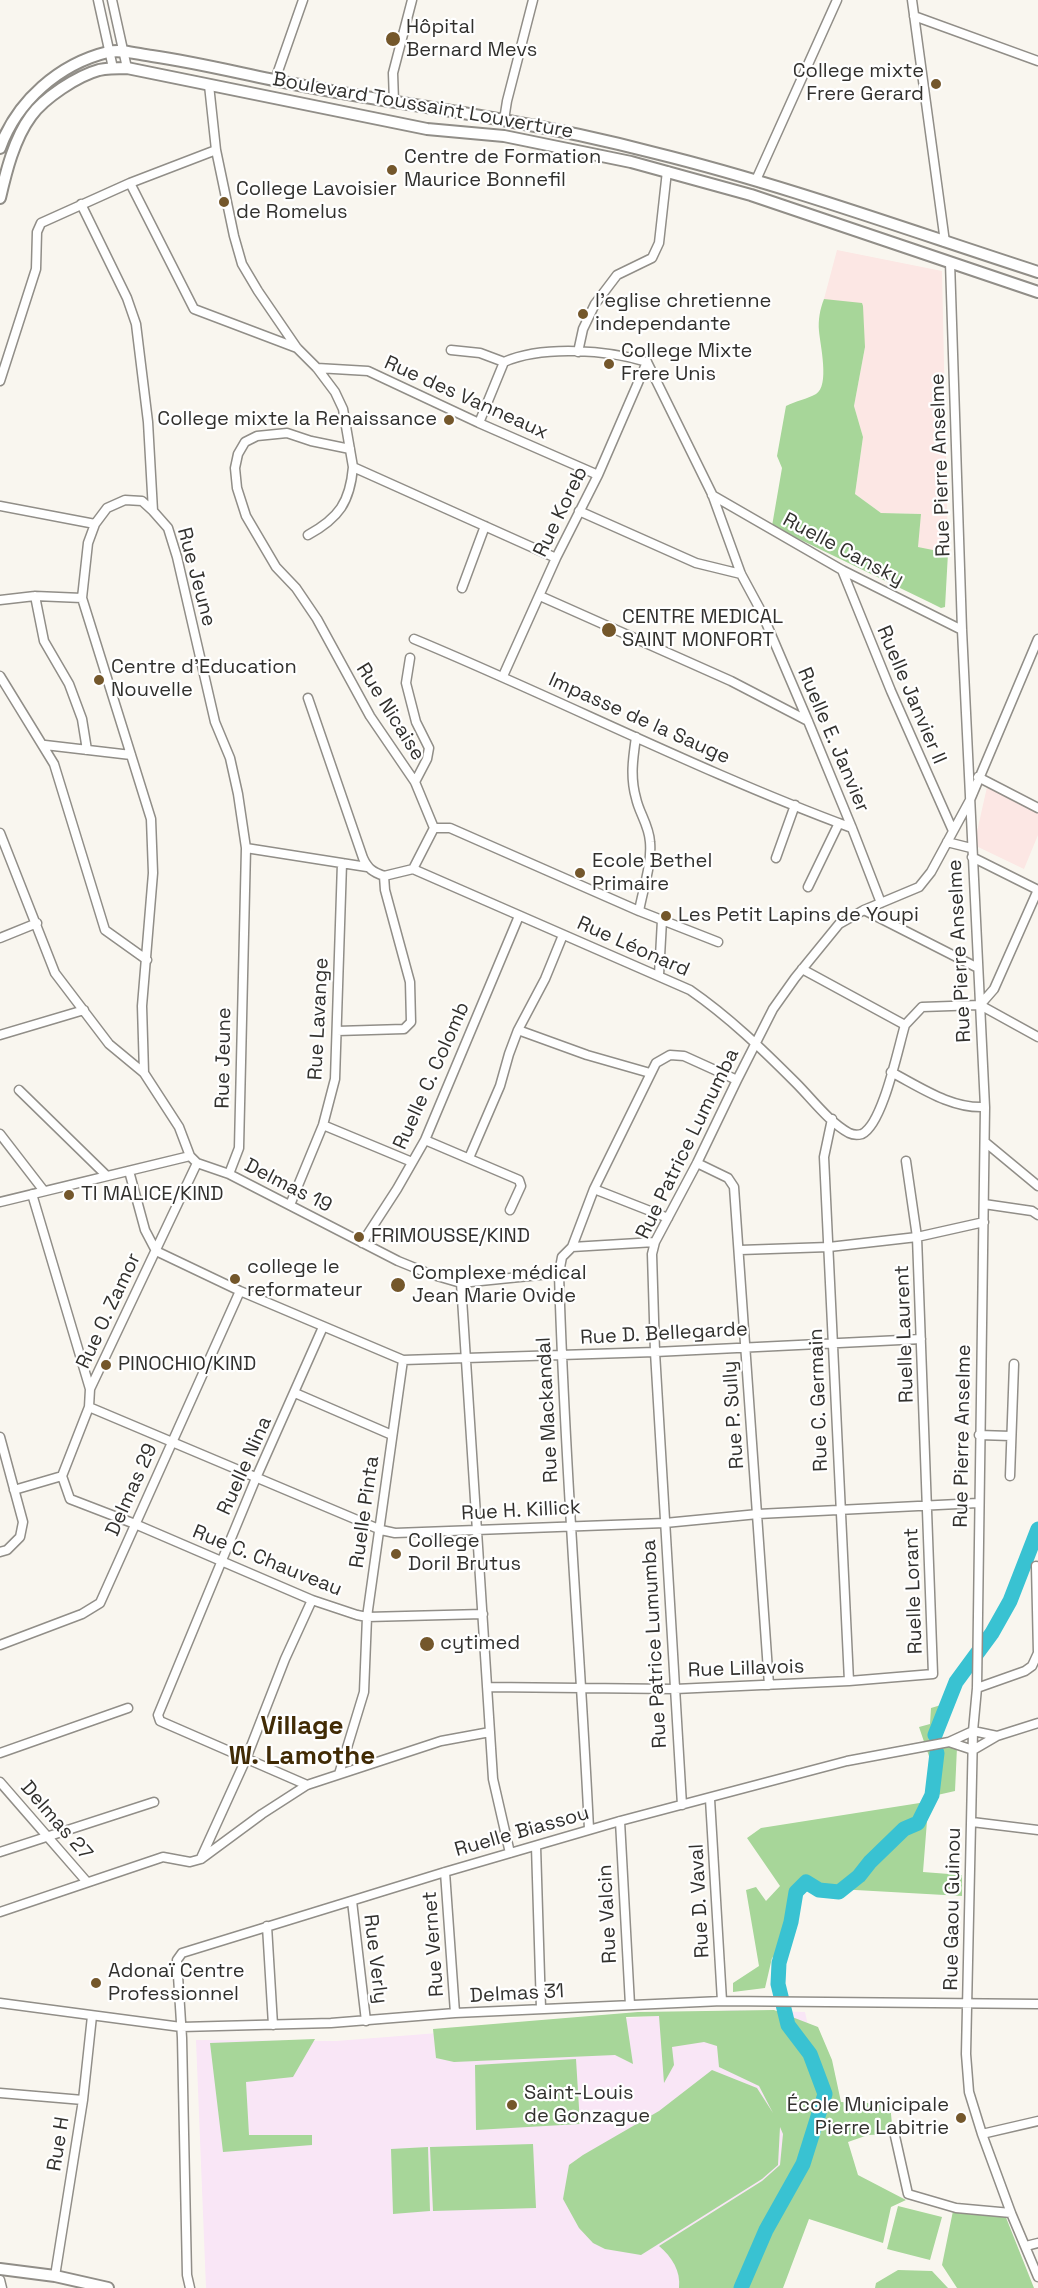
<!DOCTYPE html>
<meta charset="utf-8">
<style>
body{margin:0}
canvas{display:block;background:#f9f6ef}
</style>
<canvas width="1038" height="2288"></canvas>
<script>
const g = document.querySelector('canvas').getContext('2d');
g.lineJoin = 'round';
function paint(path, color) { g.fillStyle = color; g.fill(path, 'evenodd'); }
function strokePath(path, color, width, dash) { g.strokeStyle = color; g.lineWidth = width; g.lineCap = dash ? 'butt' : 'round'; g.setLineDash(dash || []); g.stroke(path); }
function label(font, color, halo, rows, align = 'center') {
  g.font = font + ' "Space Grotesk",sans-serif'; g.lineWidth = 4.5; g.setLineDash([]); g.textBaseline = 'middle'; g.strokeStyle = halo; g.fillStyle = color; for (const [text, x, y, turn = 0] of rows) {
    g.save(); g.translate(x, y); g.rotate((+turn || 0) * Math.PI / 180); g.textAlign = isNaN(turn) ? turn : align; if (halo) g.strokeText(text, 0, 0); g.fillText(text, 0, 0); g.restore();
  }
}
paint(new Path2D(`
 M 837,250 L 942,271 L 948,553 L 917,547 L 921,514 L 881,513 L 855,494 L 863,437 L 854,406 L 865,347 L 824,299 Z
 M 987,787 L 1038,810 L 1038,835 L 1024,869 L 974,845 Z`), '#fce7e4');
paint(new Path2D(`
 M 732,2010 L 805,2012 L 840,2168 L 802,2209 L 779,2288 L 206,2288 L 196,2040 L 336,2041 Z`), '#f9e6f6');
paint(new Path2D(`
 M 824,299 L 862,303 L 863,306 L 865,347 L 854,406 L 863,437 L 855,494 L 881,513 L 921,514 L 918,547 L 948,553 L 945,607 L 941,608 L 931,603 L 772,526 L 782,468 L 777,456 L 786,406 C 796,401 807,399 816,394 C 830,386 820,344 819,331 C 818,320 820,309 824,299 Z
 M 941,1705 L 938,1745 L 957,1747 L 955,1791 L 933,1796 L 927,1821 L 923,1872 L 962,1875 L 962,1896 L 820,1888 L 805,1878 L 793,1888 L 789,1922 L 782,1948 L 772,1958 L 765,1988 L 733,1992 L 733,1983 L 759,1966 L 746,1890 L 756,1887 L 766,1901 L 780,1886 L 747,1838 L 761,1828 L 926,1802 L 932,1765 L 919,1727 L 930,1724 L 931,1708 Z
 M 774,2010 L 818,2027 L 832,2060 L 841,2102 L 890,2104 L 893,2134 L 868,2135 L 848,2142 L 858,2175 L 906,2200 L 891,2207 L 883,2243 L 809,2219 L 783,2288 L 679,2288 C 681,2271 672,2257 659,2246 L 762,2181 L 780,2165 L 783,2134 L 780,2127 L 778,2165 L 762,2179 L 641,2255 L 605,2249 L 593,2243 L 579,2228 L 563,2199 L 569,2165 L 583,2155 L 659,2111 L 712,2070 L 757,2088 L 773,2113 L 759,2086 L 719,2067 L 717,2046 L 704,2042 L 672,2047 L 674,2065 L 664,2083 L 659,2016 L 626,2017 L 633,2064 L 615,2055 L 454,2062 L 436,2058 L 433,2029 L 638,2012 Z
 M 315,2039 L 293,2077 L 246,2082 L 249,2135 L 312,2135 L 312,2145 L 223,2152 L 210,2043 Z
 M 576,2059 L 580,2124 L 476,2130 L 475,2065 Z
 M 533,2144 L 536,2208 L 433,2211 L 430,2147 Z
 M 428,2147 L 430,2211 L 393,2214 L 391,2149 Z
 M 898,2206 L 942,2217 L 930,2260 L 887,2249 Z
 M 953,2211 L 1005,2215 L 1034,2288 L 957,2288 L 942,2265 Z
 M 898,2270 L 932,2271 L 948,2288 L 875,2288 L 876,2283 Z`), '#a7d699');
strokePath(new Path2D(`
 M 935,1735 L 956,1682 L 992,1633 L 1010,1601 L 1038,1529
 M 741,2288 L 766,2230 L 803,2164 L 825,2094 L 810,2054 L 788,2025 L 778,1984 L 779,1963 L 791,1922 L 796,1892 L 806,1882 L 819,1890 L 839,1892 L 859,1876 L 870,1862 L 904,1829 L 918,1823 L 932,1795 L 937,1753`), '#39c2d2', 15);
const minor = new Path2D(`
 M 98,0 L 113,68
 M 112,0 L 127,68
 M 912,0 L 945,242
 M 914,16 L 1038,61
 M 275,80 L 303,0
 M 209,85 L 216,150 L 234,236 L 242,264 L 258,291 L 297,348 L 317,368 L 335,392 L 343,409 L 353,467 L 556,558
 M 394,102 L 393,73 L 412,0
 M 504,120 L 507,101 L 533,0
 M 756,180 L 837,0
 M 130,183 L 194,309 L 297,348
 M 81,204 L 127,298 L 136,324 L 148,422 L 153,511
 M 950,262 L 962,630 L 985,1107 L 977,1688 L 973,1731 L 966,2054 L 969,2092 L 982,2134 L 1011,2213 L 1038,2277
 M 451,350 L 480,353 L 504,362
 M 578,352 L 583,329 L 595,304 L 617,275 L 652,258 L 659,243 L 667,171
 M 647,362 L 712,494 L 741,574 L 761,611 L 808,721 L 852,828 L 881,903
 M 317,368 L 368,371 L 479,423 L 598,475
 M 0,381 L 36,269 L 37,232 L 41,223 L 130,183 L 216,150
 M 479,423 L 504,362 C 543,345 608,350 647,362
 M 350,449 L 311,441 L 287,433 L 257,436 L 245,442 L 238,454 L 235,468 L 237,488 L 246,516 L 276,567 L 296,588 L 317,619 L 370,716 L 415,782 L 434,828 L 450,828 L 639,911 L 718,942
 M 712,495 L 842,570 L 962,630
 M 0,506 L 95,524
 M 579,511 L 696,563 L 741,574
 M 308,535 C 339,518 350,502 353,467
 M 842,570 L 891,691 L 953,831
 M 462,588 L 485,526
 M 35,596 L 44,641 L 69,684 L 82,719 L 87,750
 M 540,596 L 731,681 L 808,721
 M 0,600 L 35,596 L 82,598
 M 414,639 C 561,700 703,773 852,828
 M 410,658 L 406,683 L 416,722 L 429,748 L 427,759 L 415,782
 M 0,676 L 54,764 L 105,930 L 147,960
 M 503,676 L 556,558 L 598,475 L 647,362
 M 308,698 L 363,858 C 368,869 373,872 384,876 L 385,890 L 410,982 L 411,1022 L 404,1029 L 337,1031
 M 636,737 C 633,758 630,777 636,798 C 639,813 649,825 650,842 C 652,864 643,889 639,911
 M 45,745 L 131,755
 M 978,777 L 1038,808
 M 0,833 L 55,973 L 109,1044 L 144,1073 L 179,1127 L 190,1156 L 197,1163 L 229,1174 L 398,1261 L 430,1274 L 461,1283 L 559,1273
 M 947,842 L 971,848
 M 246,848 L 367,867
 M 776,858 L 795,805
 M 413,869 L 434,828
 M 384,876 L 413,869 L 690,990 C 729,1017 762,1049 796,1083 C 812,1099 829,1122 849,1133 C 853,1135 858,1135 862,1134 C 883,1124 898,1048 905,1025
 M 808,887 L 839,823
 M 864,910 L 978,968
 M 0,938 L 37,923
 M 802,969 L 905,1025 L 922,1007 L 980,1005 L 994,989 L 1037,892 L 1036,889 L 972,857
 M 659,975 L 662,920
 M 980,1005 L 1038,1037
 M 518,1030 L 587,1055 L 650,1073
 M 0,1035 L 84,1010
 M 891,1072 C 920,1087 951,1109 985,1107
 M 144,1073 L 142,1006 L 153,873 L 151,819 L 82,598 L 88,543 L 95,524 L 107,508 L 125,500 L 142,501 L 153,511 L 168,528 L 177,557 L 215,722 L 230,758 L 238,794 L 246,848 L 239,1148 L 229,1174
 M 19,1090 L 107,1176
 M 832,1119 L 824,1157 L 849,1681
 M 323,1125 L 412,1162
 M 0,1134 L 44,1191
 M 425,1140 L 519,1180 L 521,1186 L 510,1210
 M 985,1142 L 1038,1186
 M 469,1158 L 500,1086 L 509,1054 L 518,1030 L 545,979 L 563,935
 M 697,1163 L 728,1178 L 734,1187 L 769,1685
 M 129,1171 L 145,1230 L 156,1251 L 240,1291 L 403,1360 L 655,1352 L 921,1339
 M 594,1189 L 668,1218
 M 32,1194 L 90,1389
 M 0,1202 L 190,1156
 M 984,1204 L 1032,1211 L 1038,1215
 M 290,1205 L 323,1125 L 335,1079 L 342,863
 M 362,1243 L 397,1189 L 425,1140 L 519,916
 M 572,1247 L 655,1242
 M 740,1250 L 829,1247 L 917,1237 L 984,1222
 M 461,1283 L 493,1779 L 510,1853
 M 295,1393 L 392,1435
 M 89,1407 L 381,1530 L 395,1533 L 665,1523 L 758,1514 L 978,1503
 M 979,1435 L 1011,1436
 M 0,1437 L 23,1522 L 20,1537 L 7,1550 L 0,1552
 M 62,1476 L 70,1499 L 135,1524 L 312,1600 L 357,1615 L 367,1617 L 483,1614
 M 62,1476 L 89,1407 L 90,1389 L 197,1163
 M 1010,1476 L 1014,1364
 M 14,1490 L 62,1476
 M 0,1645 L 82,1614 L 100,1603 L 240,1291
 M 487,1687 L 675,1689 L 849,1681 L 933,1674 L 917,1237 L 906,1161
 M 977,1688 L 1025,1671 L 1032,1666 L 1038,1653 L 1036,1566
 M 949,1742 L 973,1750 L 997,1736 L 1038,1723
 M 0,1753 L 128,1708
 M 339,1774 L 364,1692 L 367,1617 L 403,1360
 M 0,1782 L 87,1882
 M 307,1785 L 160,1721 L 158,1715 L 256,1478 L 323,1327
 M 710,1799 L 722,2001
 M 682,1805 L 655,1352 L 652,1254 L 655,1242 L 697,1163 L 737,1080 L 773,1009 L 795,978 L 839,924 L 864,910 L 919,887 L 931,872 L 970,800 L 1038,639
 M 620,1821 L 630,2005
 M 972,1822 L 1038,1830
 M 589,1829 C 580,1644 564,1459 559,1273 L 562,1257 L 572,1247 L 594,1189 L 656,1063 L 670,1055 L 684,1056 L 737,1080
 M 536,1846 L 541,2009
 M 0,1852 L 154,1802
 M 201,1858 L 246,1759 L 285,1659 L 312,1600
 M 445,1872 L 455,2013
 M 352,1901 L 366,2021
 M 0,1912 L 163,1857 L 190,1862 L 201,1859 L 262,1814 L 307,1785 L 441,1741 L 490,1732
 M 267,1926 L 273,2025
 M 0,2003 L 181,2027 L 331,2023 L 455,2013 L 722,2001 L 1038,2004
 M 0,2093 L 83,2100
 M 982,2134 L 1038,2121
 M 895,2136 L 908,2194 L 956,2208 L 1011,2213
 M 1026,2246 L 1038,2243
 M 55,2276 L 83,2100 L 92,2016
 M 0,2280 L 2,2288
 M 190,2288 L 187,2275 L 182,2038 L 177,1960 L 182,1953 L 445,1872 L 620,1821 L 847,1761 L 949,1742 L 973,1731 L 997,1736`);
const major = new Path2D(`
 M 0,148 C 17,101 59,64 108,52 C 123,49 137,54 152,56 C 200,63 247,75 294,84 C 363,98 433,107 503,120 C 554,129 605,140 655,153 C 785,185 911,231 1038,272
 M 0,198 C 6,172 14,139 31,116 C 44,98 77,76 99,70 C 108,68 117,68 127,68 L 427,129 L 504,136 L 631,162 L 751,195 L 1038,292
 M 0,2269 L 55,2276 L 108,2288`);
strokePath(minor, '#918e88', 11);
strokePath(major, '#918e88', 14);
strokePath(minor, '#fff', 8);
strokePath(major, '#fff', 10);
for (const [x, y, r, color] of [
 [393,39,8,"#74572b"],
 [936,84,6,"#74572b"],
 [392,170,6,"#74572b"],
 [224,202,6,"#74572b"],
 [583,314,6,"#74572b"],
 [609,364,6,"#74572b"],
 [449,420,6,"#74572b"],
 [609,630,8,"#74572b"],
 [99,680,6,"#74572b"],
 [580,873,6,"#74572b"],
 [666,916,6,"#74572b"],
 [69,1195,6,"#74572b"],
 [359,1237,6,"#74572b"],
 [235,1279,6,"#74572b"],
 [398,1285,8,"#74572b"],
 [106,1365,6,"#74572b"],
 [396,1554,6,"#74572b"],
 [427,1644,8,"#74572b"],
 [96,1983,6,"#74572b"],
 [512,2105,6,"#74572b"],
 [961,2118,6,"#74572b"]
]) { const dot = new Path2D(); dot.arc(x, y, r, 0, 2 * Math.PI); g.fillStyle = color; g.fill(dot); strokePath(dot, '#fff', 2); }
label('20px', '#32312e', '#fff', [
 ["Hôpital",406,28],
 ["Bernard Mevs",406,51],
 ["College mixte",924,72,"right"],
 ["Frere Gerard",924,95,"right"],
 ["Centre de Formation",404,158],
 ["Maurice Bonnefil",404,181],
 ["College Lavoisier",236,190],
 ["de Romelus",236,213],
 ["l'eglise chretienne",595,302],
 ["independante",595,325],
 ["College Mixte",621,352],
 ["Frere Unis",621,375],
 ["College mixte la Renaissance",437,420,"right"],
 ["CENTRE MEDICAL",622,618],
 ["SAINT MONFORT",622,641],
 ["Centre d'Education",111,668],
 ["Nouvelle",111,691],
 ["Ecole Bethel",592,862],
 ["Primaire",592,885],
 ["Les Petit Lapins de Youpi",678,916],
 ["TI MALICE/KIND",81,1195],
 ["FRIMOUSSE/KIND",371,1237],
 ["college le",247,1268],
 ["reformateur",247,1291],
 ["Complexe médical",412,1274],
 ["Jean Marie Ovide",412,1297],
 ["PINOCHIO/KIND",118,1365],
 ["College",408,1542],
 ["Doril Brutus",408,1565],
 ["cytimed",440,1644],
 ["Adonaï Centre",108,1972],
 ["Professionnel",108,1995],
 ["Saint-Louis",524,2094],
 ["de Gonzague",524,2117],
 ["École Municipale",949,2106,"right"],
 ["Pierre Labitrie",949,2129,"right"]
], 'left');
label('20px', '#32312e', '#fff', [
 ["Boulevard Toussaint Louverture",423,106,10],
 ["Rue des Vanneaux",466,398,24],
 ["Rue Pierre Anselme",941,465,-92],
 ["Rue Koreb",561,512,-64],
 ["Ruelle Cansky",843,550,28],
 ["Rue Jeune",196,577,75],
 ["Ruelle Janvier II",911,695,67],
 ["Rue Nicaise",390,712,58],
 ["Impasse de la Sauge",639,719,24],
 ["Ruelle E. Janvier",833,740,67],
 ["Rue Léonard",633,947,24],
 ["Rue Pierre Anselme",960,951,-93],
 ["Rue Lavange",319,1019,-87],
 ["Rue Jeune",224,1058,-89],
 ["Ruelle C. Colomb",432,1076,-66],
 ["Rue Patrice Lumumba",688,1144,-64],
 ["Delmas 19",288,1186,27],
 ["Rue O. Zamor",109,1311,-65],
 ["Rue D. Bellegarde",664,1334,-3],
 ["Ruelle Laurent",905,1334,-92],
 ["Rue C. Germain",819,1400,-92],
 ["Rue Mackandal",548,1410,-93],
 ["Rue P. Sully",734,1415,-94],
 ["Rue Pierre Anselme",963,1436,-89],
 ["Ruelle Nina",245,1466,-66],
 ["Delmas 29",132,1490,-66],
 ["Rue H. Killick",521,1511,-3],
 ["Ruelle Pinta",365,1512,-82],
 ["Rue C. Chauveau",267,1561,22],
 ["Ruelle Lorant",914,1591,-92],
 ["Rue Patrice Lumumba",655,1644,-93],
 ["Rue Lillavois",746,1669,-2],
 ["Delmas 27",56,1821,49],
 ["Ruelle Biassou",522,1832,-16],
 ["Rue D. Vaval",700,1901,-93],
 ["Rue Gaou Guinou",953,1909,-89],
 ["Rue Valcin",608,1914,-93],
 ["Rue Vernet",434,1944,-94],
 ["Rue Verly",375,1959,83],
 ["Delmas 31",517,1994,-3],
 ["Rue H",59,2144,-81]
]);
label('bold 26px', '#412b05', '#fff', [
 ["Village",302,1727],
 ["W. Lamothe",302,1757]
]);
</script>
